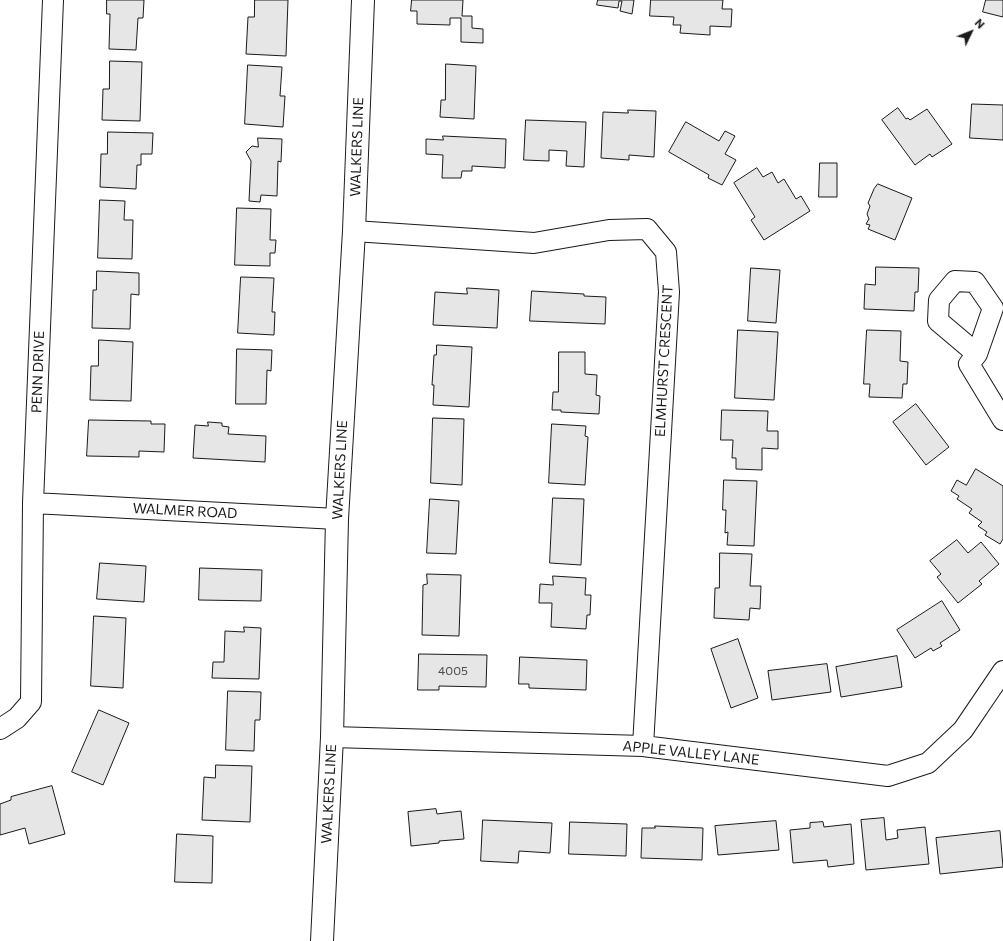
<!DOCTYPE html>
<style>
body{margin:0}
#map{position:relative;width:1003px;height:941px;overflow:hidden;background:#fff;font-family:Commissioner,sans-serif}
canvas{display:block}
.north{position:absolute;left:951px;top:12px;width:40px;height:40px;-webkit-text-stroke:3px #fff;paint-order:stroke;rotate:47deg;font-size:11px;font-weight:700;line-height:16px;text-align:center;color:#1a1a1a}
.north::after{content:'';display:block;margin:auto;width:14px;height:18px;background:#1a1a1a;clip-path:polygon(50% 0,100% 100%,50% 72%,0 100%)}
</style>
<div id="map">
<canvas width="1003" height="941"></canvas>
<div class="north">N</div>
</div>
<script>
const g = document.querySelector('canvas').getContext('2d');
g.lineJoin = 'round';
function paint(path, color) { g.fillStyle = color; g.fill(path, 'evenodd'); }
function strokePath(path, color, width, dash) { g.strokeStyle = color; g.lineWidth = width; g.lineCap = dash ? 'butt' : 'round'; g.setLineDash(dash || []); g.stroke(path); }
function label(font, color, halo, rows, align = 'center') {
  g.font = font + ' Commissioner,sans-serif'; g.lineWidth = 3; g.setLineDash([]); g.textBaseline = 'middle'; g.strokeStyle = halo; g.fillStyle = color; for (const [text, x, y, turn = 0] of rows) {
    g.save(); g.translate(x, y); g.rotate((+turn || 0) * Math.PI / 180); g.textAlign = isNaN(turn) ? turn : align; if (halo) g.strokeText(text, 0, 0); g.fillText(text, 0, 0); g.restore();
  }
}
const building = new Path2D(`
 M 107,0 L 144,0 L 143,18 L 138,18 L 136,50 L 109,49 L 110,14 L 107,14 Z
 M 255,0 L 288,0 L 286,56 L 246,54 L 248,17 L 254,17 Z
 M 412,0 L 463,0 L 462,16 L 472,16 L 472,28 L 483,29 L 483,43 L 461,42 L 461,18 L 450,18 L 450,25 L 417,24 L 417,11 L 411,11 Z
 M 598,0 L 634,0 L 632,14 L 620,11 L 622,1 L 619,1 L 618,8 L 597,5 Z
 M 651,0 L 723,0 L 722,9 L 732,9 L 731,27 L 710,26 L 710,35 L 680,33 L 681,25 L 673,25 L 674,17 L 650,16 Z
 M 986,0 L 1003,0 L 1003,17 L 983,12 Z
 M 110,61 L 142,62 L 140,121 L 102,120 L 103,89 L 109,89 Z
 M 446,64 L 476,66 L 474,119 L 440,117 L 441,100 L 445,100 Z
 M 248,65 L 282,67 L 280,96 L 285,96 L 283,127 L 245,124 Z
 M 972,104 L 1003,105 L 1003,140 L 970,138 Z
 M 898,108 L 906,119 L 908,118 L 910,120 L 927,109 L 952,144 L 932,157 L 930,154 L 915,165 L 882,120 Z
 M 628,110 L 656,111 L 654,157 L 629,155 L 629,160 L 601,158 L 603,112 L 628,113 Z
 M 526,120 L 586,122 L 584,167 L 566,166 L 567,151 L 549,150 L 549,161 L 524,160 Z
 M 686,122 L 719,141 L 725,131 L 735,136 L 725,154 L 736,160 L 722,185 L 708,178 L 709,175 L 669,152 Z
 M 108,132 L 153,133 L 152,154 L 141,154 L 141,165 L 137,165 L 136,189 L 100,187 L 101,154 L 107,154 Z
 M 443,136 L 506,139 L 505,168 L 472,166 L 472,171 L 462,171 L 461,178 L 442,178 L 443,155 L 426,154 L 426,139 L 443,140 Z
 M 258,138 L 282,139 L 281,162 L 278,161 L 277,196 L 261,195 L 260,202 L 249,201 L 251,161 L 246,152 L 252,146 L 258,147 Z
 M 820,163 L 837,163 L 837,197 L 819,197 Z
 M 757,168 L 763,177 L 772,172 L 778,183 L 784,179 L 796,199 L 801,196 L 810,211 L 764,240 L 751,220 L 755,217 L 734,183 Z
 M 878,184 L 912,198 L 895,240 L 868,229 L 870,225 L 866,224 L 869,219 L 867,214 L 870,206 L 868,203 L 874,189 Z
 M 100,200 L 125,201 L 124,220 L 133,220 L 132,259 L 98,258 Z
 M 237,208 L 271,209 L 270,240 L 276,240 L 275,253 L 270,253 L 270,266 L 235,265 Z
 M 876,267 L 919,268 L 918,292 L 915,292 L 914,311 L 864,309 L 865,284 L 875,285 Z
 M 751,268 L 780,270 L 776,323 L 748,321 Z
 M 97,271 L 139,273 L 139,295 L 131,294 L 130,329 L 92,328 L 93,290 L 96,290 Z
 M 241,277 L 274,278 L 272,312 L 275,312 L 274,335 L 238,333 Z
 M 467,288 L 499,290 L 497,328 L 433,325 L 435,292 L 467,294 Z
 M 532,291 L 584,294 L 584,296 L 606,297 L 605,324 L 530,321 Z
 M 738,330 L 778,332 L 774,400 L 735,398 Z
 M 867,330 L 901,331 L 900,361 L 908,362 L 907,384 L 903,384 L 902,398 L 869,397 L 870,384 L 864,384 Z
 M 99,340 L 133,342 L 131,401 L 90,400 L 91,366 L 98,366 Z
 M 437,345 L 472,347 L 469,407 L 433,405 L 434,385 L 432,385 L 434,355 L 436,355 Z
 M 237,349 L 272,350 L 271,371 L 267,370 L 266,404 L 236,404 Z
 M 559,352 L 585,352 L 585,374 L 597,375 L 596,395 L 600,396 L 599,414 L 561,412 L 561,410 L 552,410 L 553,392 L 558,392 Z
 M 916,404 L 949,447 L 926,465 L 893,422 Z
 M 722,410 L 768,411 L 767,431 L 778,431 L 778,449 L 762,448 L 762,470 L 736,469 L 736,458 L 732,458 L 733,440 L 721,440 Z
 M 433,418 L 464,419 L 462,485 L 431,483 Z
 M 89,420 L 151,421 L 151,424 L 165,424 L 164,452 L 139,451 L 139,457 L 87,456 Z
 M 208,422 L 222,423 L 222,426 L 229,427 L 228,434 L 266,436 L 265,462 L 193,458 L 195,425 L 208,426 Z
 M 552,424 L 586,426 L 585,436 L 588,437 L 585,485 L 549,483 Z
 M 976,469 L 1003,486 L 1003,539 L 1000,544 L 985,535 L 987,532 L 978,526 L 982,522 L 969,513 L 972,509 L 957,499 L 959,496 L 951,491 L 957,480 L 966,485 Z
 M 724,480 L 757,481 L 754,546 L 727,545 L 728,532 L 725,533 L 726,510 L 723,510 Z
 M 553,498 L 584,499 L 581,565 L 550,563 Z
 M 430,499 L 459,501 L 456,554 L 427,553 Z
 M 957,540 L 968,553 L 981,542 L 999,564 L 979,581 L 982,584 L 958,603 L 937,577 L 941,574 L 930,561 Z
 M 720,553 L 752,554 L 750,586 L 761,586 L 760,609 L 750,608 L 749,620 L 714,618 L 715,588 L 719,588 Z
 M 100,563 L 146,566 L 144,602 L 97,599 Z
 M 200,568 L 262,570 L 261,601 L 199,600 Z
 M 427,574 L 461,575 L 459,636 L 422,635 L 423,585 L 427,584 Z
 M 553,576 L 586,578 L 585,595 L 591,595 L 590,615 L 587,615 L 586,629 L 551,627 L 552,603 L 539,603 L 540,584 L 553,585 Z
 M 942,601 L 960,630 L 940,643 L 942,646 L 933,651 L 931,648 L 915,658 L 897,630 Z
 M 94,616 L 126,618 L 123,688 L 91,686 Z
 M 244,627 L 261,628 L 259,679 L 212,678 L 213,662 L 224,662 L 225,631 L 244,632 Z
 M 738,639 L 758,698 L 731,708 L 711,649 Z
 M 419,654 L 487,655 L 486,687 L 439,686 L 439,690 L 418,690 Z
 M 897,656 L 902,687 L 841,697 L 836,667 Z
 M 520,657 L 587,660 L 586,690 L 529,688 L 529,684 L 519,684 Z
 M 827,664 L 831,692 L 772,700 L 768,671 Z
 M 228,691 L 261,692 L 260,720 L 255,720 L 254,751 L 226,750 Z
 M 99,710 L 129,723 L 103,785 L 72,772 Z
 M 216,765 L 252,766 L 250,822 L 202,820 L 204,777 L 215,778 Z
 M 52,786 L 65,834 L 29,844 L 25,828 L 0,835 L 0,804 L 11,800 L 11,797 Z
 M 436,809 L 437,814 L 461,811 L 464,839 L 439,841 L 439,843 L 411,846 L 408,812 Z
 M 884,818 L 886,840 L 898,838 L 897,830 L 925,827 L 929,864 L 866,870 L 861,820 Z
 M 483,820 L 552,823 L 550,853 L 519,851 L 518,863 L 481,861 Z
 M 776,821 L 779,850 L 718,855 L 715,826 Z
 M 570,822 L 627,824 L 626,856 L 569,854 Z
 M 823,822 L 824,827 L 851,824 L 854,864 L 828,867 L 827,860 L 793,863 L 790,830 L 810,828 L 810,823 Z
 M 655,826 L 703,828 L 702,860 L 641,858 L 642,828 L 655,828 Z
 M 1000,831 L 1003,867 L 940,874 L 936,838 Z
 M 177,834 L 213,836 L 212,883 L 175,882 Z`);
paint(building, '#e6e6e6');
strokePath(building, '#1a1a1a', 1);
const street = new Path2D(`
 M 354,231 L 534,243 L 609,230 L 647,229 L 666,252 L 669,292 L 643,746
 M 977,354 L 938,321 L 939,300 L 955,281 L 975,282 L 993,308 L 977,354 L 969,364 L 1003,420
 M 33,503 L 337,519
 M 0,729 L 17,718 L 31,702 L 33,503 L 53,0
 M 332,737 L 643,746 L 888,776 L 928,763 L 963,730 L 1003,671`);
const secondary = new Path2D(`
 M 322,941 L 332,737 L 337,519 L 354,231 L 363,0`);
strokePath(street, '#1a1a1a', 22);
strokePath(secondary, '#1a1a1a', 24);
strokePath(street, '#fff', 20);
strokePath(secondary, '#fff', 22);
label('12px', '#4d4d4d', null, [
 ["4005",453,671]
]);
label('14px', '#1a1a1a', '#fff', [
 ["WALKERS LINE",357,147,-88],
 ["ELMHURST CRESCENT",664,361,-87],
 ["PENN DRIVE",38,372,-88],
 ["WALKERS LINE",340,470,-87],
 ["WALMER ROAD",185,511,3],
 ["APPLE VALLEY LANE",691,753,6],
 ["WALKERS LINE",329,794,-87]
]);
</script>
